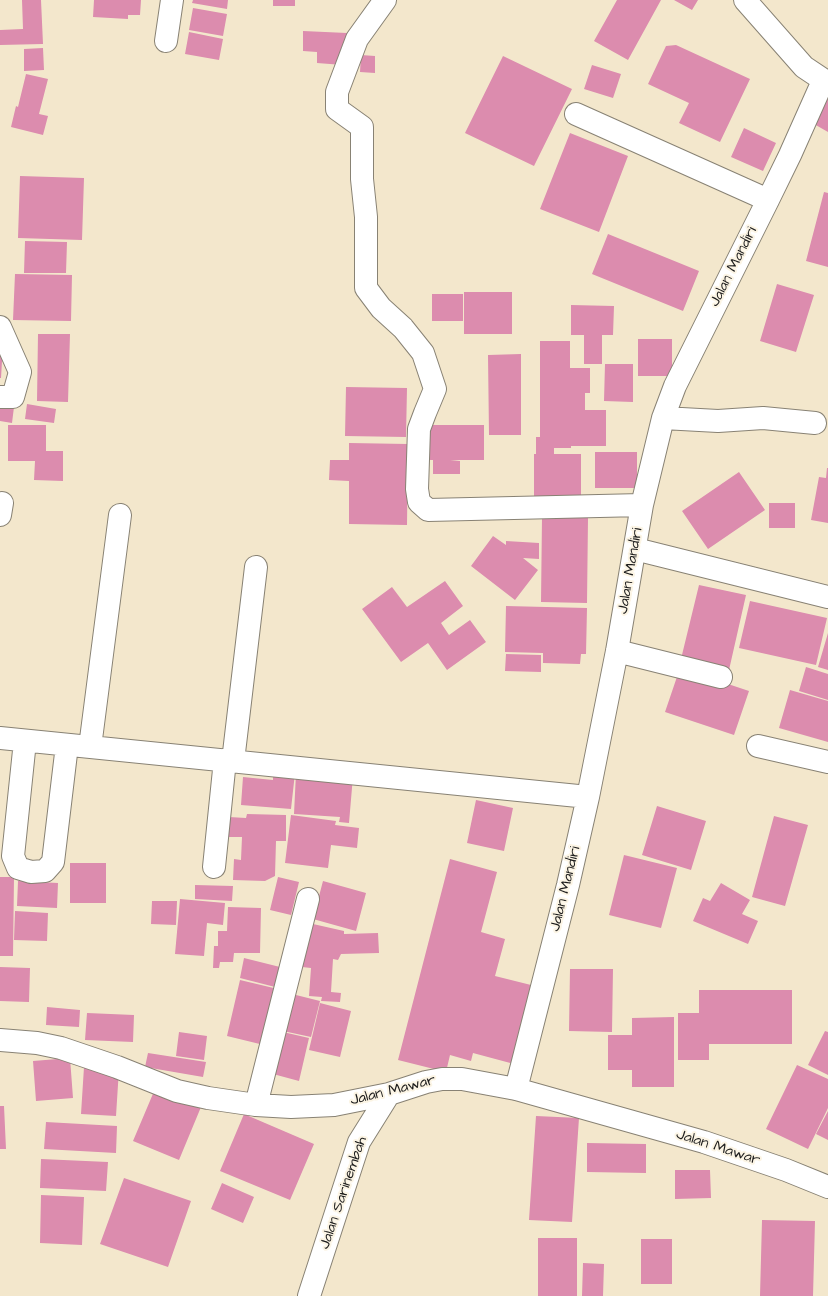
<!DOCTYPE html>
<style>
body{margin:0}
canvas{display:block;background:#f3e7cc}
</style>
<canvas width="828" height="1296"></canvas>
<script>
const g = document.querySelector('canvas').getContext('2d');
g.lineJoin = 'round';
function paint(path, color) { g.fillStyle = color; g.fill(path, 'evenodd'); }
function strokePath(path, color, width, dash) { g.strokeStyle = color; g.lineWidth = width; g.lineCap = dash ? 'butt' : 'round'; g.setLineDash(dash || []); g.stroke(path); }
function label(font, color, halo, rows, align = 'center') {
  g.font = font + ' "Architects Daughter",sans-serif'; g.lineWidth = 4; g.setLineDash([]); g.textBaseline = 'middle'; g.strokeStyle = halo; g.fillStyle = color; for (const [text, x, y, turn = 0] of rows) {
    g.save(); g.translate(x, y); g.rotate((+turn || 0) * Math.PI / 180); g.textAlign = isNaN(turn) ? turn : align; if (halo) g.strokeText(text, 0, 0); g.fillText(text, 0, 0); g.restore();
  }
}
paint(new Path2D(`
 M 22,0 L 41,0 L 43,44 L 0,45 L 0,30 L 23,29 Z
 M 94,0 L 141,0 L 140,15 L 128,15 L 128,19 L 93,17 Z
 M 193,0 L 228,0 L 227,9 L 192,3 Z
 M 273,0 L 295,0 L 295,6 L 273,6 Z
 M 617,0 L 661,0 L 628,60 L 594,41 Z
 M 674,0 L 698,0 L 692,10 Z
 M 193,8 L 227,14 L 223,36 L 189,30 Z
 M 303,31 L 347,33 L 346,54 L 343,65 L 317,63 L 317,52 L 303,51 Z
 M 189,32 L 223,39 L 219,60 L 185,54 Z
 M 676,45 L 750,79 L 720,142 L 679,123 L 689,103 L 648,84 L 666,46 Z
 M 43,48 L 44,70 L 24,71 L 24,49 Z
 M 361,55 L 375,56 L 375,73 L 360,72 Z
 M 503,56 L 572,89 L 534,166 L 465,133 Z
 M 592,65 L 621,74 L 613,98 L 584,89 Z
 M 26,74 L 48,79 L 39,114 L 48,116 L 43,135 L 11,127 L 16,106 L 18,107 Z
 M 828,96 L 828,132 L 814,124 Z
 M 744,128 L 776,143 L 763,171 L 731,157 Z
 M 570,133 L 628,156 L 599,232 L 540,209 Z
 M 20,176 L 84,178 L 82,240 L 18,238 Z
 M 824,192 L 828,193 L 828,267 L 806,261 Z
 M 608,234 L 699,271 L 683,311 L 592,274 Z
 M 25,241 L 67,242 L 66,273 L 24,273 Z
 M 15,274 L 72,275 L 71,321 L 13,320 Z
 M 777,284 L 814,295 L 796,352 L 760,341 Z
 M 464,292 L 512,292 L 512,334 L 464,334 Z
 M 432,294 L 463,294 L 463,321 L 432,321 Z
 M 571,305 L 614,306 L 613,335 L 602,335 L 602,364 L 584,364 L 584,335 L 571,335 Z
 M 38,334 L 70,334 L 68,402 L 37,401 Z
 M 638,339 L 672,339 L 672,376 L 638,376 Z
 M 540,341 L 570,341 L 570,368 L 590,368 L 590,393 L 585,393 L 585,410 L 606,410 L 606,446 L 571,446 L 571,448 L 554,448 L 554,454 L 581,454 L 581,500 L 534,500 L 534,454 L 536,454 L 536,437 L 540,437 Z
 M 0,344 L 3,344 L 1,378 L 0,378 Z
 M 521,354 L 521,435 L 489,435 L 488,355 Z
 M 605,364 L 633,364 L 633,402 L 604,401 Z
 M 346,387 L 407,388 L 406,437 L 345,436 Z
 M 27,404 L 56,409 L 54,423 L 25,419 Z
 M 0,406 L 14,407 L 12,423 L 0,421 Z
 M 8,425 L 46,425 L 46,451 L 63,451 L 63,481 L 34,480 L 35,461 L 8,461 Z
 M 430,425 L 484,425 L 484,460 L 450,460 L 460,461 L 460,474 L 433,474 L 433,460 L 430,460 Z
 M 349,443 L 408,444 L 407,525 L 349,524 L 349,481 L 329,480 L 330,460 L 349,460 Z
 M 595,452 L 637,452 L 637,488 L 595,488 Z
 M 827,468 L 828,468 L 828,523 L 811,520 L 819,477 L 826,478 Z
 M 739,472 L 765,510 L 708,549 L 682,511 Z
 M 769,503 L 795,503 L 795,528 L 769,528 Z
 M 542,517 L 588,518 L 587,603 L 541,602 Z
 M 493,536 L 506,545 L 506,541 L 539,543 L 539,559 L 523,558 L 538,570 L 515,600 L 471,566 Z
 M 445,581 L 463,606 L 441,623 L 449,635 L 470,620 L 486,642 L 447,670 L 428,643 L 401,662 L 362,609 L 392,587 L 407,607 Z
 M 699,585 L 746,595 L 729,670 L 681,659 Z
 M 750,601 L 827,618 L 816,665 L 739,648 Z
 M 506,606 L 587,608 L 586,654 L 581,654 L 580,664 L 543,663 L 543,653 L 505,652 Z
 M 828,633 L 828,670 L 818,667 Z
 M 506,654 L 541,655 L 541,672 L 505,671 Z
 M 806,667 L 828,674 L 828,700 L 799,691 Z
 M 680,668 L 749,691 L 734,735 L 665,712 Z
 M 790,690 L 828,701 L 828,742 L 779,728 Z
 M 273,771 L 295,773 L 291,809 L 241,805 L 243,777 L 273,780 Z
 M 296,773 L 353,776 L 349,823 L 339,822 L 340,817 L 294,814 Z
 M 476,800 L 513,808 L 504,851 L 467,843 Z
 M 657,806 L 706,821 L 691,870 L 642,855 Z
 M 247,814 L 286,815 L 286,841 L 276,841 L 275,876 L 265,881 L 233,880 L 234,859 L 241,860 L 242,837 L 228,837 L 229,817 L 246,818 Z
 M 291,815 L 336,821 L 335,825 L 359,828 L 357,848 L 331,845 L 328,868 L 285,863 Z
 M 774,816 L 808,825 L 785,906 L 752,897 Z
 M 624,855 L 677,868 L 661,928 L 609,915 Z
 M 450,859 L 497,872 L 481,932 L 505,939 L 495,976 L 535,986 L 514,1064 L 473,1053 L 471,1061 L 450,1055 L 446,1072 L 398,1060 Z
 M 70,863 L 106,863 L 106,903 L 70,903 Z
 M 0,877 L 14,877 L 13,956 L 0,956 Z
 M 278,877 L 299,882 L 291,915 L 270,910 Z
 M 18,881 L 58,883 L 57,908 L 17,906 Z
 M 323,881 L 366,893 L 356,931 L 313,919 Z
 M 721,883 L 750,900 L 742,914 L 758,921 L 748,944 L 693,921 L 703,898 L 710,901 Z
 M 195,885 L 233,886 L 232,901 L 195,899 Z
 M 180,899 L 225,903 L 223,925 L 207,923 L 204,956 L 175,954 Z
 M 152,901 L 177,901 L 176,925 L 151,924 Z
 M 228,907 L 261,908 L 260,953 L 234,953 L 233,962 L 220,962 L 219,968 L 213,968 L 214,946 L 218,946 L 218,931 L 227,931 Z
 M 15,911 L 48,913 L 47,941 L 14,940 Z
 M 313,924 L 344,931 L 344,934 L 378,933 L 379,953 L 341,954 L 338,960 L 333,959 L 331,992 L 341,993 L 340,1002 L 321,1001 L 322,997 L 309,996 L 311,968 L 302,967 L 304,953 L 306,953 Z
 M 244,958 L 284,968 L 279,988 L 240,978 Z
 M 0,967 L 30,968 L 29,1002 L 0,1001 Z
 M 570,969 L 613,969 L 612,1032 L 569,1031 Z
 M 240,980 L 282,990 L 268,1046 L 227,1036 Z
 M 699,990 L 792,990 L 792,1044 L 709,1044 L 709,1060 L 678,1060 L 678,1013 L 699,1013 Z
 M 292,994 L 320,1001 L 311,1037 L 283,1031 Z
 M 320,1003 L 351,1011 L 340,1057 L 309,1050 Z
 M 47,1007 L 80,1010 L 79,1027 L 46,1025 Z
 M 87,1013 L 134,1015 L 133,1042 L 85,1040 Z
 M 674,1017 L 674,1087 L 632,1087 L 632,1070 L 608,1070 L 608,1035 L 632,1035 L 632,1018 Z
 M 825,1031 L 828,1032 L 828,1075 L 808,1065 Z
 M 179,1032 L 207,1036 L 204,1060 L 176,1056 Z
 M 283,1032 L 309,1038 L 299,1081 L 273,1074 Z
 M 148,1053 L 206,1062 L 203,1077 L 145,1067 Z
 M 70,1058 L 73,1098 L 36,1101 L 33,1061 Z
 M 797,1065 L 828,1079 L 828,1108 L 808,1149 L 766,1129 Z
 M 84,1067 L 119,1069 L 116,1116 L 81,1114 Z
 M 155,1089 L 201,1107 L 179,1160 L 133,1141 Z
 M 0,1106 L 4,1106 L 6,1149 L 0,1149 Z
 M 828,1111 L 828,1140 L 816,1134 Z
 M 244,1114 L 314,1144 L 290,1200 L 220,1171 Z
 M 536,1116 L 579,1118 L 572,1222 L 529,1220 Z
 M 46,1122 L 117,1126 L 116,1153 L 44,1149 Z
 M 587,1143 L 646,1144 L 646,1173 L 587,1172 Z
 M 41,1159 L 108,1162 L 106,1191 L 40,1188 Z
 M 675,1170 L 710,1170 L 711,1198 L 675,1199 Z
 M 124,1178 L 191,1201 L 168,1267 L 100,1244 Z
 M 222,1183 L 254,1197 L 243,1223 L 211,1209 Z
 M 41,1195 L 84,1197 L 82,1245 L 40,1243 Z
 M 762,1220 L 815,1221 L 813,1296 L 760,1296 Z
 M 538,1238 L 577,1238 L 577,1296 L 538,1296 Z
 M 641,1239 L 672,1239 L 672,1284 L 641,1284 Z
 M 583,1263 L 604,1264 L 603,1296 L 582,1296 Z`), '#dc8cae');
const minor = new Path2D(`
 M 385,0 L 357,39 L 337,92 L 337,109 L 362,127 L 362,179 L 366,217 L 366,288 L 381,308 L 403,328 L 423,353 L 435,389 L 425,413 L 419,429 L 417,489 L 419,502 L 428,510 L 642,505
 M 745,0 L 804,67 L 828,83
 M 166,41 L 172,0
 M 576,114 L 768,200
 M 0,327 L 20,372 L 13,397 L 0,397
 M 663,418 L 718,421 L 763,418 L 815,423
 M 0,515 L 2,503
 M 635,549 L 828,597
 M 617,651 L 721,677
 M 0,738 L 588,797
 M 25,741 L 13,856 L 18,868 L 31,872 L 45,871 L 53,862 L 67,745
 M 758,746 L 828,762
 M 90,747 L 120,515
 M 233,761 L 256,567
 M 214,867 L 225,760
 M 0,1040 L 37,1043 L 61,1048 L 117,1067 L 177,1091 L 208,1098 L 256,1105 L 291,1107 L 334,1105 L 389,1094 L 426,1082 L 442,1079 L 462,1079 L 516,1089 L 704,1142 L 786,1170 L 828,1187
 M 516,1089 L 568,885 L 588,797 L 617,651 L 642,505 L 663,418 L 675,386 L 768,200 L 790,155 L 823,81
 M 256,1105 L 308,899
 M 309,1296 L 359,1142 L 389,1094`);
strokePath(minor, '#888274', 24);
strokePath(minor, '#fff', 22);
label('15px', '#1c1c1c', '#fcf5e5', [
 ["Jalan Mandiri",734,267,-63],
 ["Jalan Mandiri",631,571,-80],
 ["Jalan Mandiri",566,889,-76],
 ["Jalan Mawar",393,1091,-14],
 ["Jalan Mawar",718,1148,18],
 ["Jalan Sarinembah",344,1193,-71]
]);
</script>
